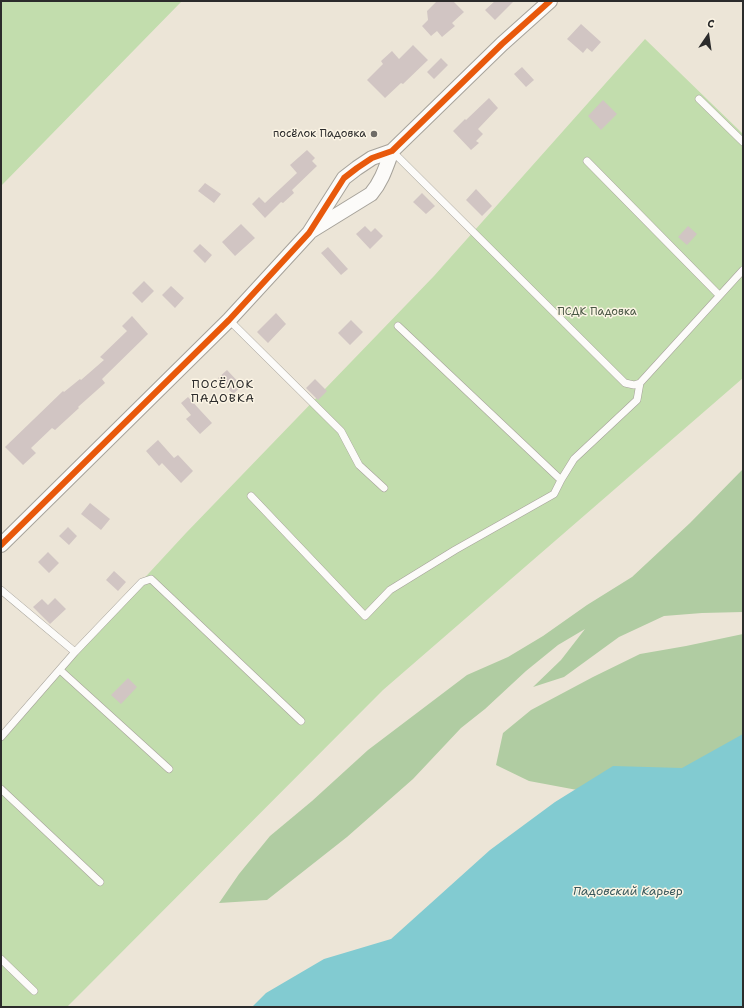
<!DOCTYPE html>
<meta charset="utf-8">
<style>
body{margin:0}
#map{position:relative;width:744px;height:1008px;overflow:hidden;background:#ece5d7;font-family:"Shantell Sans",sans-serif}
canvas{display:block}
.frame{position:absolute;inset:0;border:2px solid #2b2b2b;pointer-events:none}
.north{position:absolute;left:688px;top:16px;width:40px;height:40px;-webkit-text-stroke:3px #fcf5e5;paint-order:stroke;rotate:13deg;font-size:11px;font-weight:700;line-height:16px;text-align:center;color:#2b2b2b}
.north::after{content:'';display:block;margin:auto;width:14px;height:18px;background:#2b2b2b;clip-path:polygon(50% 0,100% 100%,50% 72%,0 100%)}
</style>
<div id="map">
<canvas width="744" height="1008"></canvas>
<div class="frame"></div>
<div class="north">С</div>
</div>
<script>
const g = document.querySelector('canvas').getContext('2d');
g.lineJoin = 'round';
function paint(path, color) { g.fillStyle = color; g.fill(path, 'evenodd'); }
function strokePath(path, color, width, dash) { g.strokeStyle = color; g.lineWidth = width; g.lineCap = dash ? 'butt' : 'round'; g.setLineDash(dash || []); g.stroke(path); }
function label(font, color, halo, rows, align = 'center') {
  g.font = font + ' "Shantell Sans",sans-serif'; g.lineWidth = 3; g.setLineDash([]); g.textBaseline = 'middle'; g.strokeStyle = halo; g.fillStyle = color; for (const [text, x, y, turn = 0] of rows) {
    g.save(); g.translate(x, y); g.rotate((+turn || 0) * Math.PI / 180); g.textAlign = isNaN(turn) ? turn : align; if (halo) g.strokeText(text, 0, 0); g.fillText(text, 0, 0); g.restore();
  }
}
paint(new Path2D(`
 M 1,1 L 182,1 L 1,186 Z
 M 645,39 L 743,134 L 743,378 L 383,690 L 67,1007 L 1,1007 L 1,733 L 186,533 L 434,276 Z`), '#c2ddad');
paint(new Path2D(`
 M 743,469 L 743,612 L 702,613 L 664,616 L 619,637 L 564,677 L 533,687 L 561,660 L 585,629 L 558,645 L 526,671 L 485,709 L 461,728 L 413,779 L 347,837 L 267,900 L 219,903 L 239,874 L 270,836 L 312,801 L 368,750 L 467,675 L 508,657 L 543,636 L 587,605 L 632,577 L 690,523 Z
 M 743,634 L 743,821 L 529,781 L 496,765 L 503,733 L 531,710 L 593,677 L 640,654 L 686,646 Z`), '#b0cca2');
paint(new Path2D(`
 M 743,734 L 743,1007 L 252,1007 L 266,993 L 324,959 L 391,939 L 490,850 L 555,802 L 613,766 L 682,768 Z`), '#82cbd1');
paint(new Path2D(`
 M 437,1 L 453,1 L 464,12 L 452,23 L 455,26 L 442,37 L 437,31 L 431,36 L 422,26 L 428,20 L 427,11 Z
 M 495,1 L 514,1 L 495,20 L 485,10 Z
 M 581,24 L 601,42 L 592,52 L 587,48 L 583,53 L 567,39 Z
 M 413,45 L 428,60 L 403,84 L 401,83 L 385,98 L 367,80 L 383,64 L 381,61 L 392,51 L 399,59 Z
 M 441,58 L 448,65 L 434,79 L 427,72 Z
 M 522,67 L 534,80 L 526,87 L 514,74 Z
 M 489,98 L 498,108 L 478,129 L 483,134 L 476,141 L 479,143 L 471,150 L 453,131 L 465,119 L 466,120 Z
 M 603,100 L 617,114 L 601,130 L 588,116 Z
 M 307,150 L 315,158 L 312,161 L 317,166 L 292,190 L 294,193 L 283,203 L 281,202 L 265,218 L 252,204 L 259,197 L 265,203 L 297,173 L 290,165 Z
 M 205,183 L 221,194 L 214,203 L 198,191 Z
 M 476,189 L 492,206 L 482,216 L 466,200 Z
 M 422,193 L 435,206 L 426,214 L 413,202 Z
 M 241,224 L 255,238 L 235,256 L 222,242 Z
 M 365,226 L 371,232 L 375,228 L 383,236 L 370,249 L 356,234 Z
 M 688,226 L 697,234 L 687,245 L 678,237 Z
 M 200,244 L 212,255 L 205,263 L 193,251 Z
 M 328,247 L 348,269 L 341,275 L 321,253 Z
 M 144,281 L 154,291 L 142,303 L 132,293 Z
 M 171,286 L 184,298 L 175,308 L 162,295 Z
 M 276,313 L 286,324 L 268,343 L 257,332 Z
 M 132,316 L 148,334 L 102,379 L 105,383 L 78,407 L 79,408 L 55,430 L 52,428 L 31,448 L 36,453 L 23,465 L 5,447 L 63,391 L 64,392 L 80,379 L 81,380 L 104,360 L 100,357 L 127,331 L 122,326 Z
 M 351,320 L 363,332 L 350,345 L 338,333 Z
 M 227,370 L 242,386 L 233,394 L 218,378 Z
 M 315,379 L 327,391 L 318,400 L 306,388 Z
 M 188,397 L 212,423 L 200,434 L 186,419 L 191,415 L 181,403 Z
 M 158,440 L 174,458 L 178,455 L 193,471 L 181,483 L 162,463 L 159,466 L 146,451 Z
 M 90,503 L 110,519 L 101,530 L 81,514 Z
 M 68,527 L 77,536 L 69,545 L 59,536 Z
 M 48,552 L 59,563 L 49,573 L 38,562 Z
 M 114,571 L 126,582 L 118,591 L 106,580 Z
 M 55,598 L 66,609 L 50,624 L 33,607 L 42,599 L 48,605 Z
 M 128,678 L 137,687 L 121,704 L 111,695 Z`), '#d1c5c3');
const lane = new Path2D(`
 M 699,99 L 743,142
 M 392,151 L 625,383 L 634,385 L 640,383 L 743,270
 M 587,161 L 719,295
 M 229,320 L 341,431 L 359,465 L 384,488
 M 398,326 L 561,480
 M 251,496 L 365,616 L 390,590 L 455,550 L 554,494 L 561,480 L 574,459 L 637,400 L 640,383
 M 1,590 L 75,652 L 142,582 L 151,579 L 301,721
 M 60,670 L 169,769
 M 1,737 L 75,652
 M 1,789 L 100,882
 M 1,959 L 34,991`);
const street = new Path2D(`
 M 311,231 L 371,194 C 382,181 386,167 392,151
 M 1,545 L 229,320 L 309,233 L 344,178 L 357,168 L 372,158 L 392,151 L 502,44 L 550,1`);
strokePath(lane, '#a6a29a', 8);
strokePath(street, '#a6a29a', 16);
strokePath(lane, '#fcfbf9', 7);
strokePath(street, '#fcfbf9', 14);
strokePath(new Path2D(`
 M 1,545 L 229,320 L 309,233 L 344,178 L 357,168 L 372,158 L 392,151 L 502,44 L 550,1`), '#e8590c', 6);
for (const [x, y, r, color] of [
 [374,134,4,"#6f6c67"]
]) { const dot = new Path2D(); dot.arc(x, y, r, 0, 2 * Math.PI); g.fillStyle = color; g.fill(dot); strokePath(dot, '#fcf5e5', 1.5); }
label('11px', '#2b2b2b', '#fcf5e5', [
 ["посёлок Падовка",366,134]
], 'right');
label('11px', '#485643', '#fcf5e5', [
 ["ПСДК Падовка",597,312]
]);
g.letterSpacing = '1px';
label('12px', '#2b2b2b', '#fcf5e5', [
 ["ПОСЁЛОК",223,385],
 ["ПАДОВКА",223,399]
]);
g.letterSpacing = '0px';
label('italic 12px', '#38585c', '#fcf5e5', [
 ["Падовский Карьер",628,892]
]);
</script>
